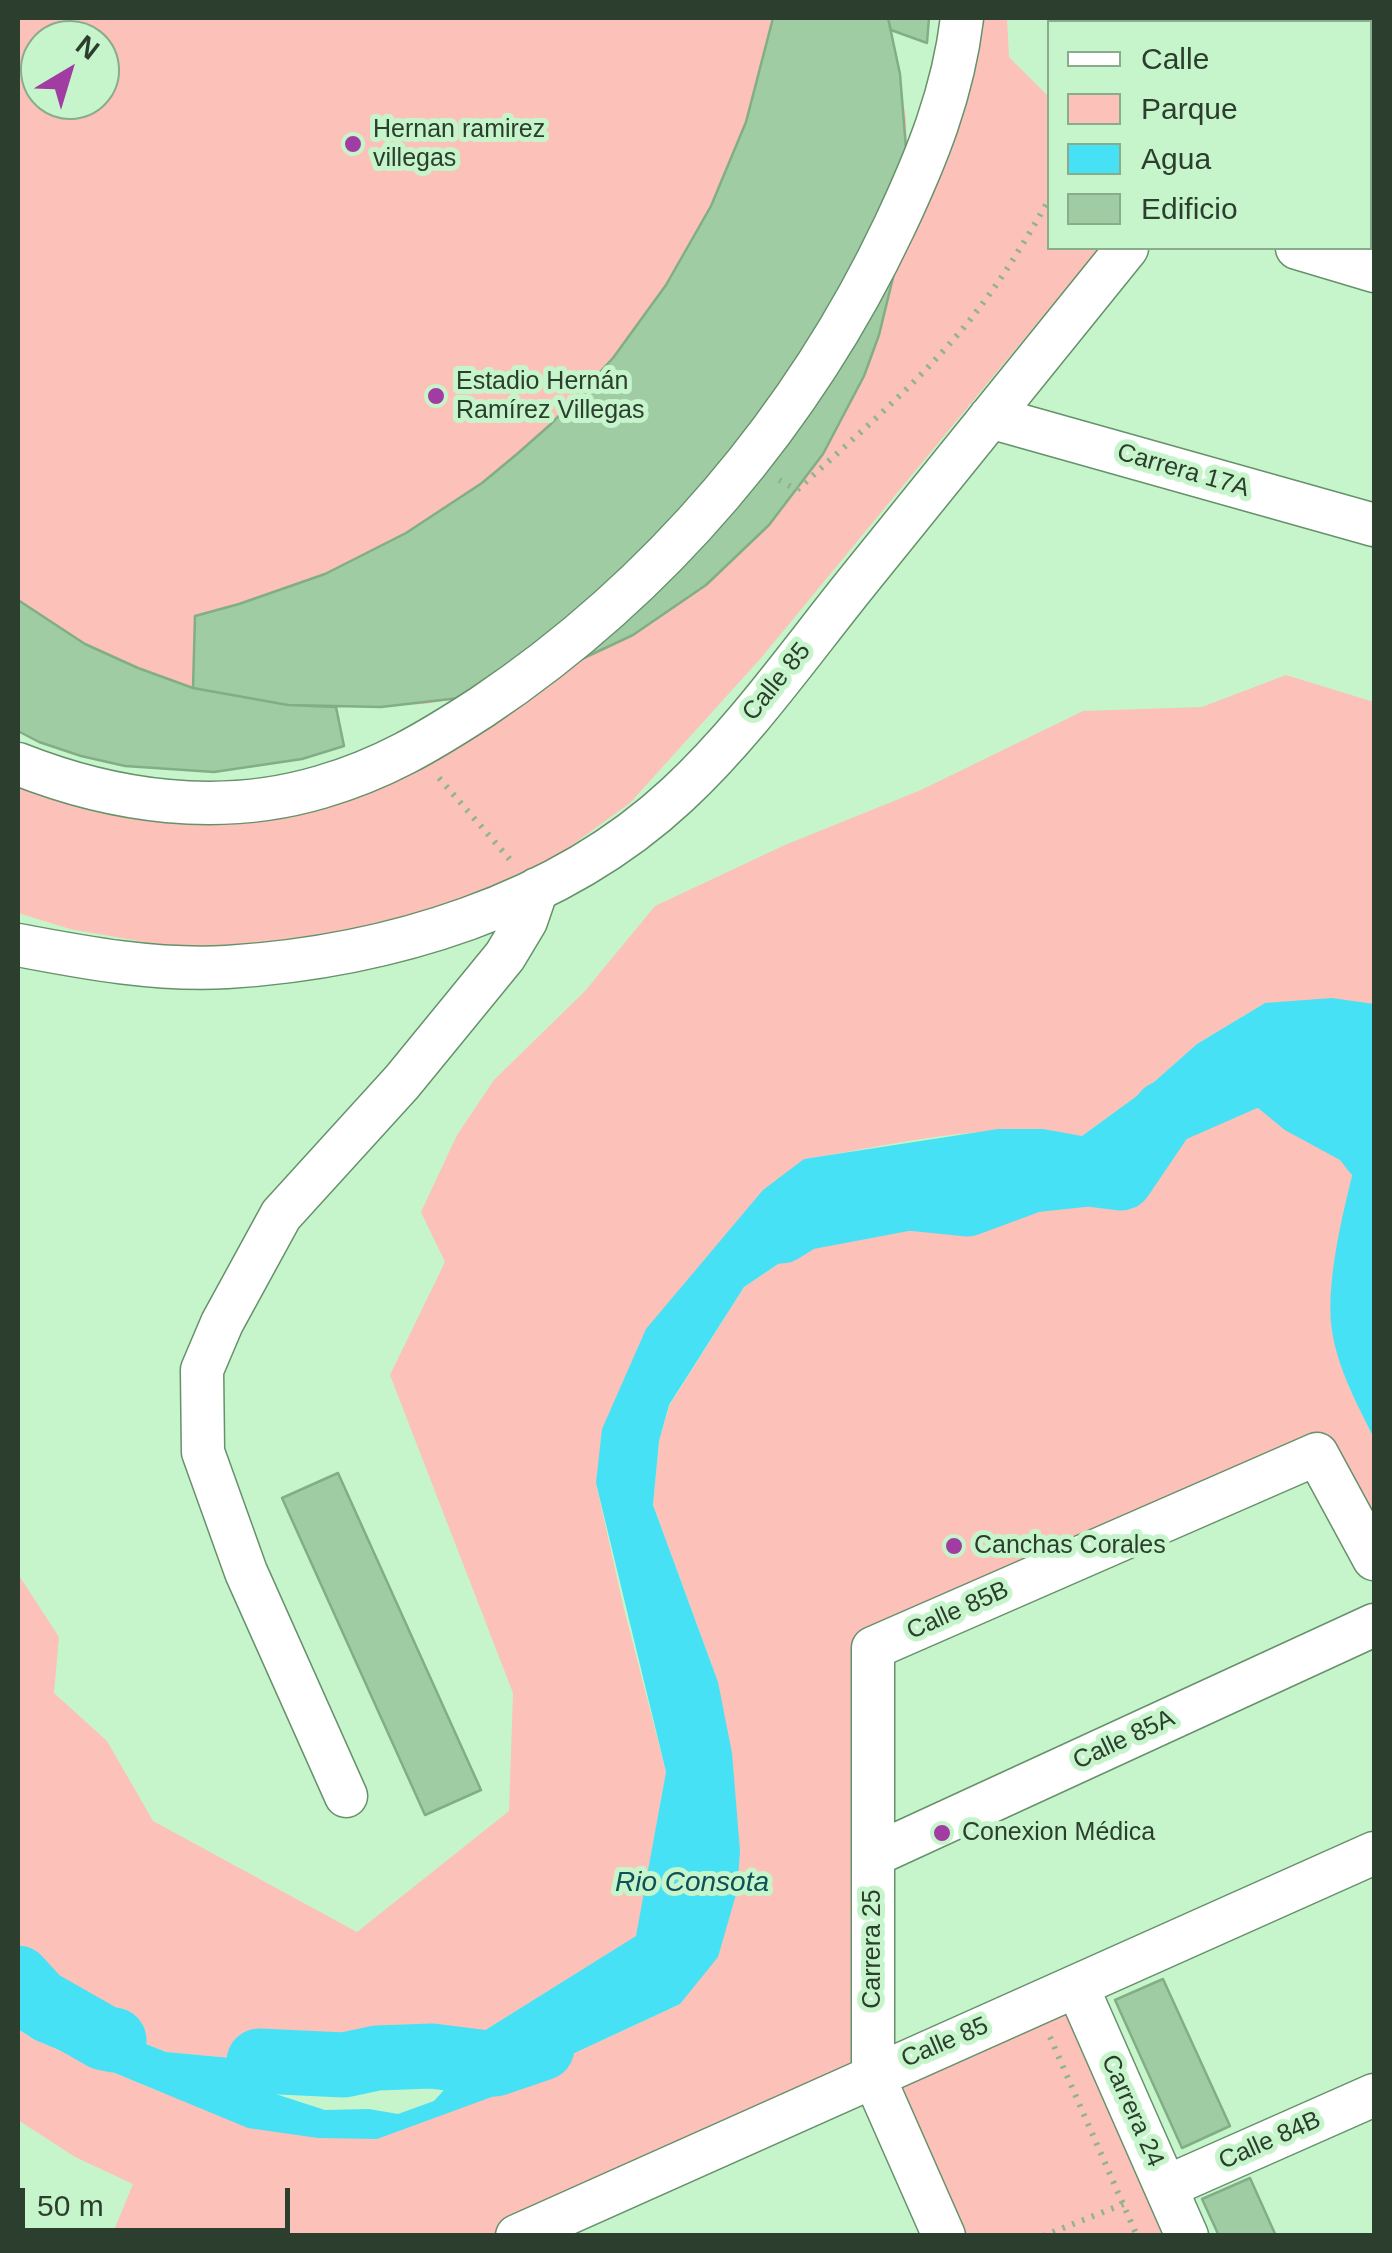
<!DOCTYPE html>
<meta charset="utf-8">
<style>
body{margin:0}
#map{position:relative;width:1392px;height:2253px;overflow:hidden;background:#c7f5cb;font-family:Helvetica,sans-serif}
canvas{display:block}
.frame{position:absolute;inset:0;border:20px solid #2c3e2e;pointer-events:none}
.legend{position:absolute;left:1047px;top:20px;width:325px;height:230px;box-sizing:border-box;background:#c7f5cb;border:2px solid #89ac8c;margin:0;padding:12px 18px;list-style:none;font-size:30px;color:#2c3e2e}
.legend li{display:flex;align-items:center;gap:20px;height:50px}
.legend b{width:50px;border:2px solid #89ac8c}
.north{position:absolute;left:20px;top:20px;width:100px;height:100px;box-sizing:border-box;background:#c7f5cb;border:2px solid #89ac8c;border-radius:50%;rotate:38deg;font-size:28px;font-weight:700;line-height:40px;text-align:center;color:#2c3e2e}
.north::after{content:'';display:block;margin:auto;width:35px;height:45px;background:#a13da2;clip-path:polygon(50% 0,100% 100%,50% 72%,0 100%)}
.scale{position:absolute;left:20px;top:2188px;width:270px;height:45px;box-sizing:border-box;border:5px solid #2c3e2e;border-top:0;padding-left:12px;font-size:30px;line-height:35px;white-space:nowrap;color:#2c3e2e;-webkit-text-stroke:8px #c7f5cb;paint-order:stroke}
</style>
<div id="map">
<canvas width="1392" height="2253"></canvas>
<div class="frame"></div>
<ul class="legend">
<li><b style="height:12px;background:#fff"></b>Calle</li>
<li><b style="height:28px;background:#fcc1b9"></b>Parque</li>
<li><b style="height:28px;background:#47e1f5"></b>Agua</li>
<li><b style="height:28px;background:#9fcca3"></b>Edificio</li>
</ul>
<div class="north">N</div>
<div class="scale">50 m</div>
</div>
<script>
const g = document.querySelector('canvas').getContext('2d');
g.lineJoin = 'round';
function paint(path, color) { g.fillStyle = color; g.fill(path, 'evenodd'); }
function strokePath(path, color, width, dash) { g.strokeStyle = color; g.lineWidth = width; g.lineCap = dash ? 'butt' : 'round'; g.setLineDash(dash || []); g.stroke(path); }
function label(font, color, halo, rows, align = 'center') {
  g.font = font + ' Helvetica,sans-serif'; g.lineWidth = 10; g.setLineDash([]); g.textBaseline = 'middle'; g.strokeStyle = halo; g.fillStyle = color; for (const [text, x, y, turn = 0] of rows) {
    g.save(); g.translate(x, y); g.rotate((+turn || 0) * Math.PI / 180); g.textAlign = isNaN(turn) ? turn : align; if (halo) g.strokeText(text, 0, 0); g.fillText(text, 0, 0); g.restore();
  }
}
paint(new Path2D(`
 M 18,18 L 929,18 L 927,43 L 891,31 L 906,118 L 907,161 L 962,18 L 1007,18 L 1009,57 L 1049,97 L 1050,248 L 1099,248 L 761,658 L 630,803 L 546,864 L 485,891 L 364,933 L 228,950 L 150,943 L 70,929 L 18,913 L 18,764 L 58,779 L 317,789 L 468,697 L 425,704 L 337,707 L 344,746 C 235,781 123,780 18,731 ZM 40,40 L 100,40 L 100,100 L 40,100 Z
 M 1286,675 L 1374,702 L 1374,1004 L 1265,1003 L 1197,1044 L 1145,1090 L 1082,1136 C 990,1119 895,1145 804,1159 L 596,1483 L 623,1605 L 666,1772 L 637,1936 L 479,2034 L 264,2061 L 166,2052 L 39,2001 L 18,1978 L 18,1574 L 59,1637 L 54,1693 L 107,1741 L 153,1821 L 357,1932 L 509,1811 L 513,1693 L 390,1375 L 445,1262 L 421,1212 L 457,1135 L 494,1080 L 585,991 L 655,906 L 785,845 L 921,790 L 1083,711 L 1202,707 Z
 M 1301,1069 L 1336,1090 L 1362,1135 L 1353,1172 L 1348,1385 L 1374,1438 L 1374,1559 L 1317,1454 L 873,1648 L 873,2074 L 1077,1986 L 1187,2235 L 944,2235 L 872,2075 L 517,2235 L 112,2235 L 133,2184 L 75,2157 L 18,2120 L 18,2029 L 35,2040 L 163,2093 L 318,2138 L 508,2091 L 551,2064 L 680,2004 L 718,1682 L 653,1505 L 659,1441 L 669,1406 L 744,1287 L 866,1205 L 1032,1180 L 1089,1174 L 1121,1178 L 1157,1173 L 1222,1087 L 1263,1070 Z`), '#fcc1b9');
paint(new Path2D(`
 M 1332,998 L 1374,1004 L 1374,1438 C 1357,1404 1338,1369 1332,1331 C 1324,1275 1349,1191 1362,1135 L 1336,1090 L 1301,1069 L 1263,1070 L 1222,1087 L 1157,1173 L 1121,1178 L 1089,1174 L 1032,1180 L 866,1205 L 744,1287 L 669,1405 L 659,1441 L 653,1505 L 718,1682 L 732,1753 L 740,1851 L 737,1891 L 718,1957 L 680,2004 L 551,2064 L 508,2091 L 377,2139 L 318,2138 L 248,2128 L 35,2040 L 18,2029 L 18,1978 L 39,2001 L 166,2052 L 264,2061 L 479,2034 L 636,1936 L 666,1772 L 596,1483 L 602,1429 L 646,1329 L 763,1190 L 804,1159 L 998,1129 L 1043,1129 L 1082,1136 L 1145,1090 L 1197,1044 L 1265,1003 ZM 432,2056 L 455,2059 L 453,2080 L 434,2101 L 398,2114 L 369,2109 L 325,2110 L 257,2088 L 377,2058 Z`), '#47e1f5');
strokePath(new Path2D(`
 M 781,1231 L 802,1218 L 908,1198 L 967,1204 L 1032,1180 L 1089,1174 L 1121,1178 L 1165,1113 L 1263,1070 L 1303,1103 L 1362,1135 L 1374,1151
 M 18,1978 L 39,2001 L 104,2038 L 114,2040
 M 259,2061 L 344,2065 L 377,2058 L 432,2056 L 495,2064 L 542,2048`), '#47e1f5', 65);
const building = new Path2D(`
 M 773,18 L 888,18 L 900,74 L 907,161 L 900,249 L 879,335 L 864,376 L 823,454 L 769,525 L 706,585 L 633,635 L 554,672 L 468,697 L 381,707 L 288,705 L 193,688 L 195,616 L 239,604 L 325,574 L 406,533 L 482,483 L 517,454 L 551,424 L 613,358 L 666,285 L 711,206 L 746,122 Z
 M 888,18 L 929,18 L 927,43 L 891,30 Z
 M 1374,27 L 1374,235 L 1370,234 L 1370,33 Z
 M 18,600 L 85,644 L 138,668 L 193,688 L 288,705 L 336,707 L 344,746 L 302,759 L 214,772 L 125,766 L 81,756 L 39,742 L 18,731 Z
 M 338,1473 L 481,1790 L 425,1815 L 282,1498 Z
 M 1163,1979 L 1230,2126 L 1182,2148 L 1115,2000 Z
 M 1250,2178 L 1276,2236 L 1219,2236 L 1202,2199 Z`);
paint(building, '#9fcca3');
strokePath(building, '#82ae86', 2.5);
const minor = new Path2D(`
 M 1312,22 L 1316,18
 M 1297,248 L 1374,271
 M 990,417 L 1374,525
 M 18,764 C 114,802 220,817 321,787 C 383,769 428,742 482,707 C 660,588 804,418 895,225 C 927,157 953,93 962,18
 M 18,945 C 86,958 157,971 227,967 C 387,957 558,906 677,795 C 746,731 802,650 862,576 C 950,467 1039,357 1127,248
 M 346,1796 L 246,1572 L 203,1452 L 202,1370 L 222,1323 L 281,1215 L 402,1082 L 505,956 L 526,921 L 537,889
 M 874,1855 L 1374,1625
 M 1077,1986 L 1187,2236
 M 1166,2187 L 1374,2095
 M 517,2236 L 1374,1853
 M 944,2236 L 873,2075 L 873,1648 L 1317,1454 L 1374,1559`);
strokePath(minor, '#66916b', 45);
strokePath(new Path2D(`
 M 1089,18 L 1090,22
 M 1139,18 L 1140,22
 M 1156,22 L 1160,18
 M 1181,22 L 1185,18
 M 779,480 L 797,490 C 861,431 931,373 983,303 C 1008,270 1029,234 1050,198
 M 439,778 L 513,863
 M 1050,2037 L 1137,2236
 M 1043,2236 L 1126,2203`), '#90b493', 6, [2.5, 8]);
strokePath(minor, '#fff', 42);
for (const [x, y, r, color] of [
 [353,144,10,"#a13da2"],
 [436,396,10,"#a13da2"],
 [954,1546,10,"#a13da2"],
 [942,1833,10,"#a13da2"]
]) { const dot = new Path2D(); dot.arc(x, y, r, 0, 2 * Math.PI); g.fillStyle = color; g.fill(dot); strokePath(dot, '#c7f5cb', 4); }
label('25px', '#2c3e2e', '#c7f5cb', [
 ["Hernan ramirez",373,130],
 ["villegas",373,159],
 ["Estadio Hernán",456,382],
 ["Ramírez Villegas",456,411],
 ["Canchas Corales",974,1546],
 ["Conexion Médica",962,1833]
], 'left');
label('25px', '#2c3e2e', '#c7f5cb', [
 ["Carrera 17A",1183,471,16],
 ["Calle 85",777,682,-51],
 ["Calle 85B",958,1611,-24],
 ["Calle 85A",1124,1740,-25],
 ["Carrera 25",873,1949,-90],
 ["Calle 85",945,2043,-23],
 ["Carrera 24",1132,2111,66],
 ["Calle 84B",1270,2141,-24]
]);
label('italic 28px', '#0f5159', '#c7f5cb', [
 ["Rio Consota",692,1883]
]);
</script>
